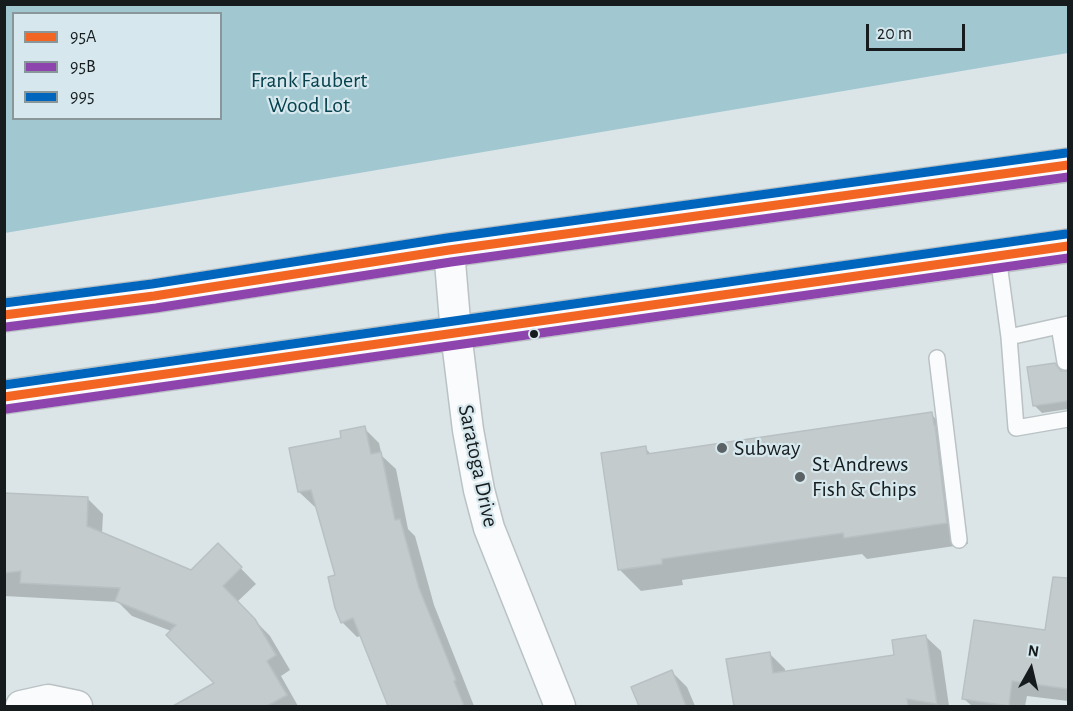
<!DOCTYPE html>
<style>
body{margin:0}
#map{position:relative;width:1073px;height:711px;overflow:hidden;background:#dbe5e8;font-family:"Alegreya Sans",sans-serif}
canvas{display:block}
.frame{position:absolute;inset:0;border:6px solid #161c1e;pointer-events:none}
.legend{position:absolute;left:12px;top:12px;width:210px;height:108px;box-sizing:border-box;background:#d6e8ed;border:2px solid #89969a;margin:0;padding:8px 10px;list-style:none;font-size:18px;color:#161c1e}
.legend li{display:flex;align-items:center;gap:12px;height:30px}
.legend b{width:30px;border:2px solid #89969a}
.north{position:absolute;left:1001px;top:639px;width:60px;height:60px;-webkit-text-stroke:4px #d6e8ed;paint-order:stroke;rotate:8deg;font-size:16px;font-weight:700;line-height:24px;text-align:center;color:#161c1e}
.north::after{content:'';display:block;margin:auto;width:21px;height:27px;background:#161c1e;clip-path:polygon(50% 0,100% 100%,50% 72%,0 100%)}
.scale{position:absolute;left:866px;top:24px;width:99px;height:27px;box-sizing:border-box;border:3px solid #161c1e;border-top:0;padding-left:8px;font-size:18px;line-height:21px;white-space:nowrap;color:#161c1e;-webkit-text-stroke:4px #d6e8ed;paint-order:stroke}
</style>
<div id="map">
<canvas width="1073" height="711"></canvas>
<div class="frame"></div>
<ul class="legend">
<li><b style="height:8px;background:#f26522"></b>95A</li>
<li><b style="height:8px;background:#8e44ad"></b>95B</li>
<li><b style="height:8px;background:#0065bd"></b>995</li>
</ul>
<div class="north">N</div>
<div class="scale">20 m</div>
</div>
<script>
const g = document.querySelector('canvas').getContext('2d');
g.lineJoin = 'round';
function paint(path, color) { g.fillStyle = color; g.fill(path, 'evenodd'); }
function strokePath(path, color, width, dash) { g.strokeStyle = color; g.lineWidth = width; g.lineCap = dash ? 'butt' : 'round'; g.setLineDash(dash || []); g.stroke(path); }
function label(font, color, halo, rows, align = 'center') {
  g.font = font + ' "Alegreya Sans",sans-serif'; g.lineWidth = 4.5; g.setLineDash([]); g.textBaseline = 'middle'; g.strokeStyle = halo; g.fillStyle = color; for (const [text, x, y, turn = 0] of rows) {
    g.save(); g.translate(x, y); g.rotate((+turn || 0) * Math.PI / 180); g.textAlign = isNaN(turn) ? turn : align; if (halo) g.strokeText(text, 0, 0); g.fillText(text, 0, 0); g.restore();
  }
}
paint(new Path2D(`
 M 5,4 L 1068,4 L 1068,53 L 5,233 ZM 14,14 L 220,14 L 220,118 L 14,118 Z`), '#a1c8d1');
paint(new Path2D(`
 M 1061,372 L 1068,372 L 1068,409 L 1042,413 L 1034,405 Z
 M 931,414 L 953,436 L 956,448 L 968,544 L 867,559 L 862,554 L 682,580 L 683,585 L 641,591 L 619,569 L 645,448 L 652,455 Z
 M 364,428 L 379,443 L 382,456 L 396,469 L 408,529 L 415,536 L 434,605 L 474,706 L 389,706 L 361,636 L 357,637 L 342,622 L 337,576 L 317,506 L 315,507 L 299,492 L 343,440 Z
 M 87,498 L 103,514 L 102,534 L 191,571 L 218,545 L 256,584 L 237,602 L 270,636 L 290,670 L 281,676 L 298,706 L 208,706 L 200,693 L 216,683 L 171,631 L 132,616 L 118,602 L 4,596 L 4,507 Z
 M 1050,609 L 1068,612 L 1068,701 L 1027,696 L 1025,706 L 972,706 L 964,699 L 1046,631 Z
 M 925,636 L 941,651 L 949,706 L 722,706 L 735,705 L 770,654 L 785,669 L 785,672 L 896,656 Z
 M 672,672 L 687,687 L 695,706 L 640,706 L 633,687 Z`), '#0003');
const building = new Path2D(`
 M 1055,363 L 1061,371 L 1068,371 L 1068,401 L 1033,406 L 1027,367 Z
 M 932,412 L 934,425 L 935,425 L 947,523 L 844,538 L 843,533 L 662,559 L 662,564 L 618,570 L 601,453 L 646,446 L 647,454 Z
 M 365,426 L 371,454 L 381,452 L 395,520 L 400,519 L 419,588 L 456,680 L 454,681 L 464,706 L 388,706 L 353,618 L 341,623 L 335,608 L 328,577 L 335,575 L 311,490 L 298,492 L 289,448 L 341,438 L 340,431 Z
 M 4,493 L 88,497 L 87,526 L 191,570 L 218,543 L 242,567 L 223,586 L 255,619 L 276,655 L 267,661 L 287,695 L 267,706 L 173,706 L 214,683 L 166,635 L 176,625 L 115,601 L 120,588 L 20,583 L 21,571 L 4,573 Z
 M 1053,577 L 1068,578 L 1068,689 L 1012,681 L 1009,706 L 962,699 L 974,620 L 1045,630 Z
 M 926,635 L 937,704 L 907,699 L 908,706 L 734,706 L 726,659 L 770,652 L 773,673 L 894,655 L 892,640 Z
 M 672,670 L 686,706 L 639,706 L 631,687 Z`);
paint(building, '#c3cbcd');
strokePath(building, '#b9c0c3', 1.5);
const service = new Path2D(`
 M 998,256 L 1009,337 L 1068,324
 M 1059,326 L 1065,362
 M 1009,337 L 1016,428 L 1068,419
 M 937,358 L 959,540`);
const minor = new Path2D(`
 M 449,250 L 456,333 L 468,430 L 479,490 L 489,528 L 560,706
 M 21,706 L 48,700 L 77,706`);
const secondary = new Path2D(`
 M 4,315 L 154,296 L 449,250 L 1068,165
 M 4,397 L 1068,246`);
strokePath(service, '#bac2c4', 18);
strokePath(minor, '#bac2c4', 33);
strokePath(secondary, '#bac2c4', 36);
strokePath(service, '#fafbfc', 15);
strokePath(minor, '#fafbfc', 30);
strokePath(secondary, '#fafbfc', 33);
strokePath(new Path2D(`
 M 4,315 L 154,296 L 449,250 L 1068,165
 M 4,397 L 1068,246`), '#f26522', 9);
strokePath(new Path2D(`
 M 6,327 L 156,308 L 451,262 L 1068,177
 M 6,409 L 1068,258`), '#8e44ad', 9);
strokePath(new Path2D(`
 M 4,303 L 152,284 L 447,238 L 1066,153
 M 4,385 L 1066,234`), '#0065bd', 9);
for (const [x, y, r, color] of [
 [534,334,5,"#161c1e"],
 [722,448,6,"#5b6265"],
 [800,477,6,"#5b6265"]
]) { const dot = new Path2D(); dot.arc(x, y, r, 0, 2 * Math.PI); g.fillStyle = color; g.fill(dot); strokePath(dot, '#d6e8ed', 2); }
label('22px', '#06414d', '#d6e8ed', [
 ["Frank Faubert",309,80],
 ["Wood Lot",309,105]
]);
label('22px', '#161c1e', '#d6e8ed', [
 ["Subway",734,448],
 ["St Andrews",812,464],
 ["Fish & Chips",812,489]
], 'left');
label('22px', '#161c1e', '#d6e8ed', [
 ["Saratoga Drive",478,466,78]
]);
</script>
